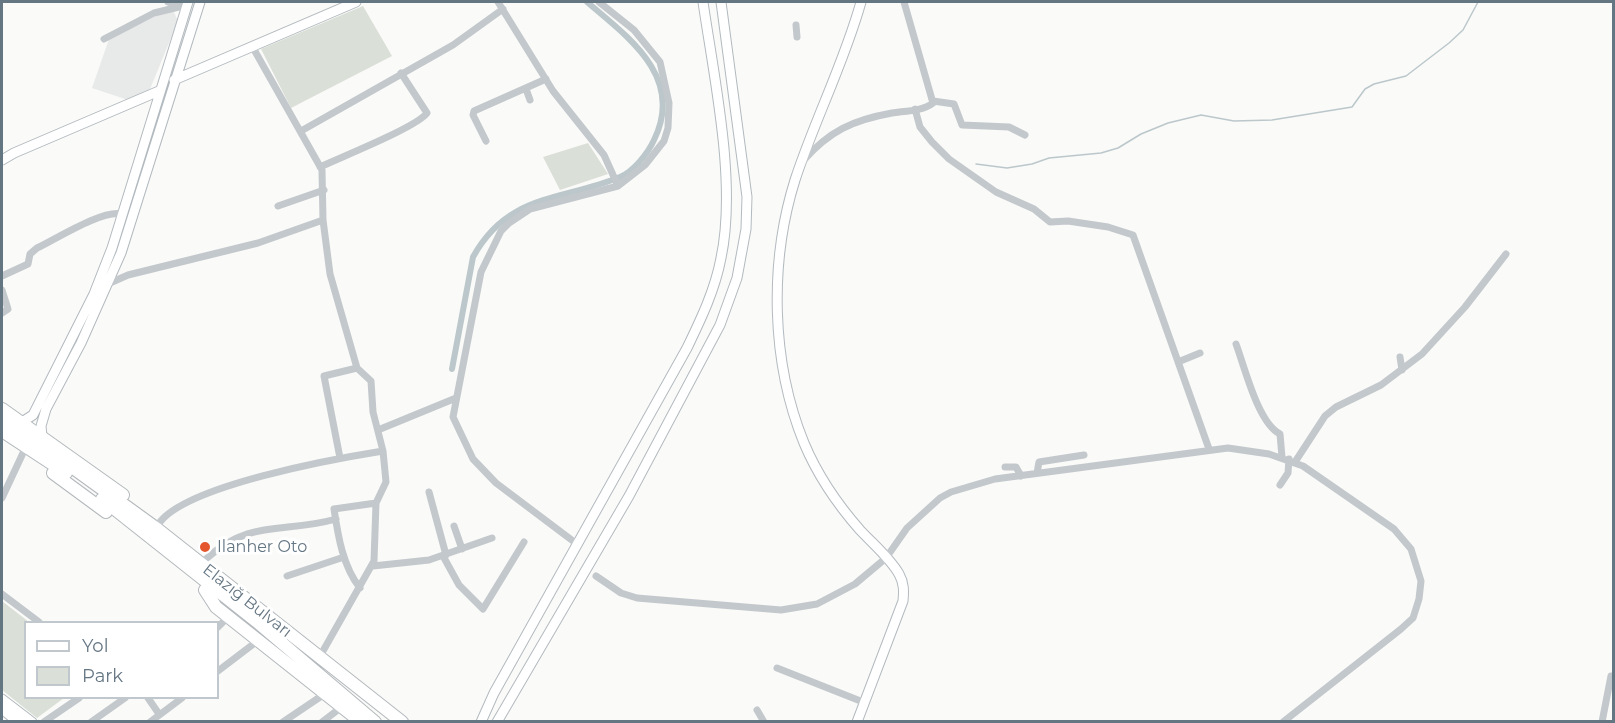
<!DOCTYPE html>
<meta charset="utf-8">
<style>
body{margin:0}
#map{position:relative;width:1615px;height:723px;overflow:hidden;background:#fafaf8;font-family:Montserrat,sans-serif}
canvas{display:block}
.frame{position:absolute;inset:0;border:3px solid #657683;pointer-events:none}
.legend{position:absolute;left:24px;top:621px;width:195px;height:78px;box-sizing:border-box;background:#fff;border:2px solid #c1c8cd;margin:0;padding:8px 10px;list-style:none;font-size:18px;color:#657683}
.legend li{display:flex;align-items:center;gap:12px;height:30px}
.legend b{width:30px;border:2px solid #c1c8cd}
</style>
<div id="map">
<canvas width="1615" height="723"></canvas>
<div class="frame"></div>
<ul class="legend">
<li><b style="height:8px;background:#fff"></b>Yol</li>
<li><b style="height:16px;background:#dadfd7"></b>Park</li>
</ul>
</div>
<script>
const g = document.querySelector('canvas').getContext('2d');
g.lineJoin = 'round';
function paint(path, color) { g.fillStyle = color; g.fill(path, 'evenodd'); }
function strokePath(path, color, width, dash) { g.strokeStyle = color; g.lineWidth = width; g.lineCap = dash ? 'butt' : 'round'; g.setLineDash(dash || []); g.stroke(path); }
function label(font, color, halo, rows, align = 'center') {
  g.font = font + ' Montserrat,sans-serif'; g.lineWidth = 6; g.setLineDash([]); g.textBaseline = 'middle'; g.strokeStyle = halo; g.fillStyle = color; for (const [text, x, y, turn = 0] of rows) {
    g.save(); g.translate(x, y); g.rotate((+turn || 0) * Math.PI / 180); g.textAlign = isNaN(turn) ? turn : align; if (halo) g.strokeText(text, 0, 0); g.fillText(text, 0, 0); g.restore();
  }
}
paint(new Path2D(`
 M 172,8 L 178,21 L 150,89 L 128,100 L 92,88 L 109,39 Z`), '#e8e9e9');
paint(new Path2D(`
 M 363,6 L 392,56 L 291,108 L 261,49 Z
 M 588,143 L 608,174 L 560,190 L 543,157 Z
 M 2,601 L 29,622 L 26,622 L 26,698 L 64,698 L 37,718 L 2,690 Z`), '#dadfd7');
strokePath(new Path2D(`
 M 976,164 L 1007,168 L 1032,164 L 1049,158 L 1101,153 L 1118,148 L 1141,134 L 1168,123 L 1201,115 L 1234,121 L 1272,120 L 1352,107 L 1365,89 L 1374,84 L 1406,76 L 1449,43 L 1463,30 L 1478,2`), '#bbc7cb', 1.5);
strokePath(new Path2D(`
 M 452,369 L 473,257 C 508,193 562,201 620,177 C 634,171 648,153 654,140 C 685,77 628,37 587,2`), '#bbc7cb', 6);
const secondary = new Path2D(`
 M 174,80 L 356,2
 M 2,160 L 14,153 L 159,91
 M 22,422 L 33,415 L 94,294 L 112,248 L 188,2
 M 42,436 L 41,426 L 46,409 L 81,343 L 121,253 L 200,2
 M 2,699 L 32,722
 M 2,709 L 18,722
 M 481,722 L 494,693 L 687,348 C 701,319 715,290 721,258 C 737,183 714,78 703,2
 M 497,722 L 629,496 L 720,325 L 737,278 L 746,229 L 747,197 L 721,2
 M 857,722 L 903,601 C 904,591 904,583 899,574 C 890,558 873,544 860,530 C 838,505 817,474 804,443 C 771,362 769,263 795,180 C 815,119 844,63 861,2`);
const highway = new Path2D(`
 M 2,409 L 123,495
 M 2,420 L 40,444 L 156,528 L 402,722
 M 2,431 L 66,473
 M 53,473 L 106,512
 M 102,499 L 256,621 L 375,722
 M 205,590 L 216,607 L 361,722`);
strokePath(secondary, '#b3babf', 11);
strokePath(highway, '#b4b9bd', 14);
strokePath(new Path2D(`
 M 168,2 L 183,4
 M 498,2 L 553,91 L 604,155 L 618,186
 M 796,25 L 797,37
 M 104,39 L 154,13 L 187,5
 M 252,46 L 322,170 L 323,220 L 330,274 L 357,368 L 371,381 L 373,412 L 383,451 L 386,482 L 376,503 L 374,561 L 319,658
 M 526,89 L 530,100
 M 933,101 L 954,104 L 962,125 L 1009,127 L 1025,135
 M 915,109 L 920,127 L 932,142 L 949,159 L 996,192 L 1034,209 L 1050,222 L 1068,221 L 1108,227 L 1133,235 L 1209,449
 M 301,131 L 453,45 L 503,9
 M 486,141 L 473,115 L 474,111 L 546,79
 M 803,161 C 829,131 853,120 892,113 C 905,111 923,111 933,103 L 904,2
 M 320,167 C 341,157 417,127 427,113 L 401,73
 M 278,206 L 324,190
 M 2,276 L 28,264 L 30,254 L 37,248 C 56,239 103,209 122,214
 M 110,283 L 128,275 L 258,243 L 323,220
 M 2,290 L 8,309 L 2,313
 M 1236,344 C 1245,368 1258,423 1280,434 L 1282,457
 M 1400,357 L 1402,370
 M 1178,362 L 1200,353
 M 378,430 L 456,398
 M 340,458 L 324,376 L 357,368
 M 1295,462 L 1325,416 L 1336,407 L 1381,385 L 1422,354 L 1465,307 L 1506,254
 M 1005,467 L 1016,467 L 1021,476
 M 1037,473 L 1039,462 L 1084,455
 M 1280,485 L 1288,473 L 1289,459
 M 429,492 L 446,555
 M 2,498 L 23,453
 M 160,522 C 189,485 333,459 383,451
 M 454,526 L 462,549
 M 577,544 L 496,483 L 473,459 L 453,417 L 481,272 L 501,231 L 509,223 L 530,209 L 618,186 L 645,165 L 664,141 L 668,128 L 669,103 L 660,62 L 634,30 L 599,2
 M 443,556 L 459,585 L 483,609 L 524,542
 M 206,559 C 251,518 284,534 336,519
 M 373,566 L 429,560 L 492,538
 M 287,576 L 344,557
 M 596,576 L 621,593 L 637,598 L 781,610 L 817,604 L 855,584 L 886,558 L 907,528 L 940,498 L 951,492 L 995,479 L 1228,448 L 1269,454 L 1303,466 L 1394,529 L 1411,549 L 1421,581 L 1419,599 L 1413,618 L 1401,629 L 1283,722
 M 360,588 C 343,567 338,536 334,509 L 376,503
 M 2,594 L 39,622
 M 218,627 L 229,616
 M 777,668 L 863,702
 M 218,671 L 260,639
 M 148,698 L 159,714
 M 757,710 L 764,722
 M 44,722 L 79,698
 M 91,722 L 125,698
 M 150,722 L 182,698
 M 283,722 L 326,693
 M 322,722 L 343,706
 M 1602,722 L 1611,676`), '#c3c8cc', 7);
strokePath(secondary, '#fff', 9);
strokePath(highway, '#fff', 12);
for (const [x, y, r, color] of [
 [205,547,6,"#e4572e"]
]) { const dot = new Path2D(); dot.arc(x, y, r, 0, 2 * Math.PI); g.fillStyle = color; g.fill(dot); strokePath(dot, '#fff', 2); }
label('16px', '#657683', '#fff', [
 ["Ilanher Oto",217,547]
], 'left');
label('16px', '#657683', '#fff', [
 ["Elazığ Bulvarı",247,601,38]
]);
</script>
